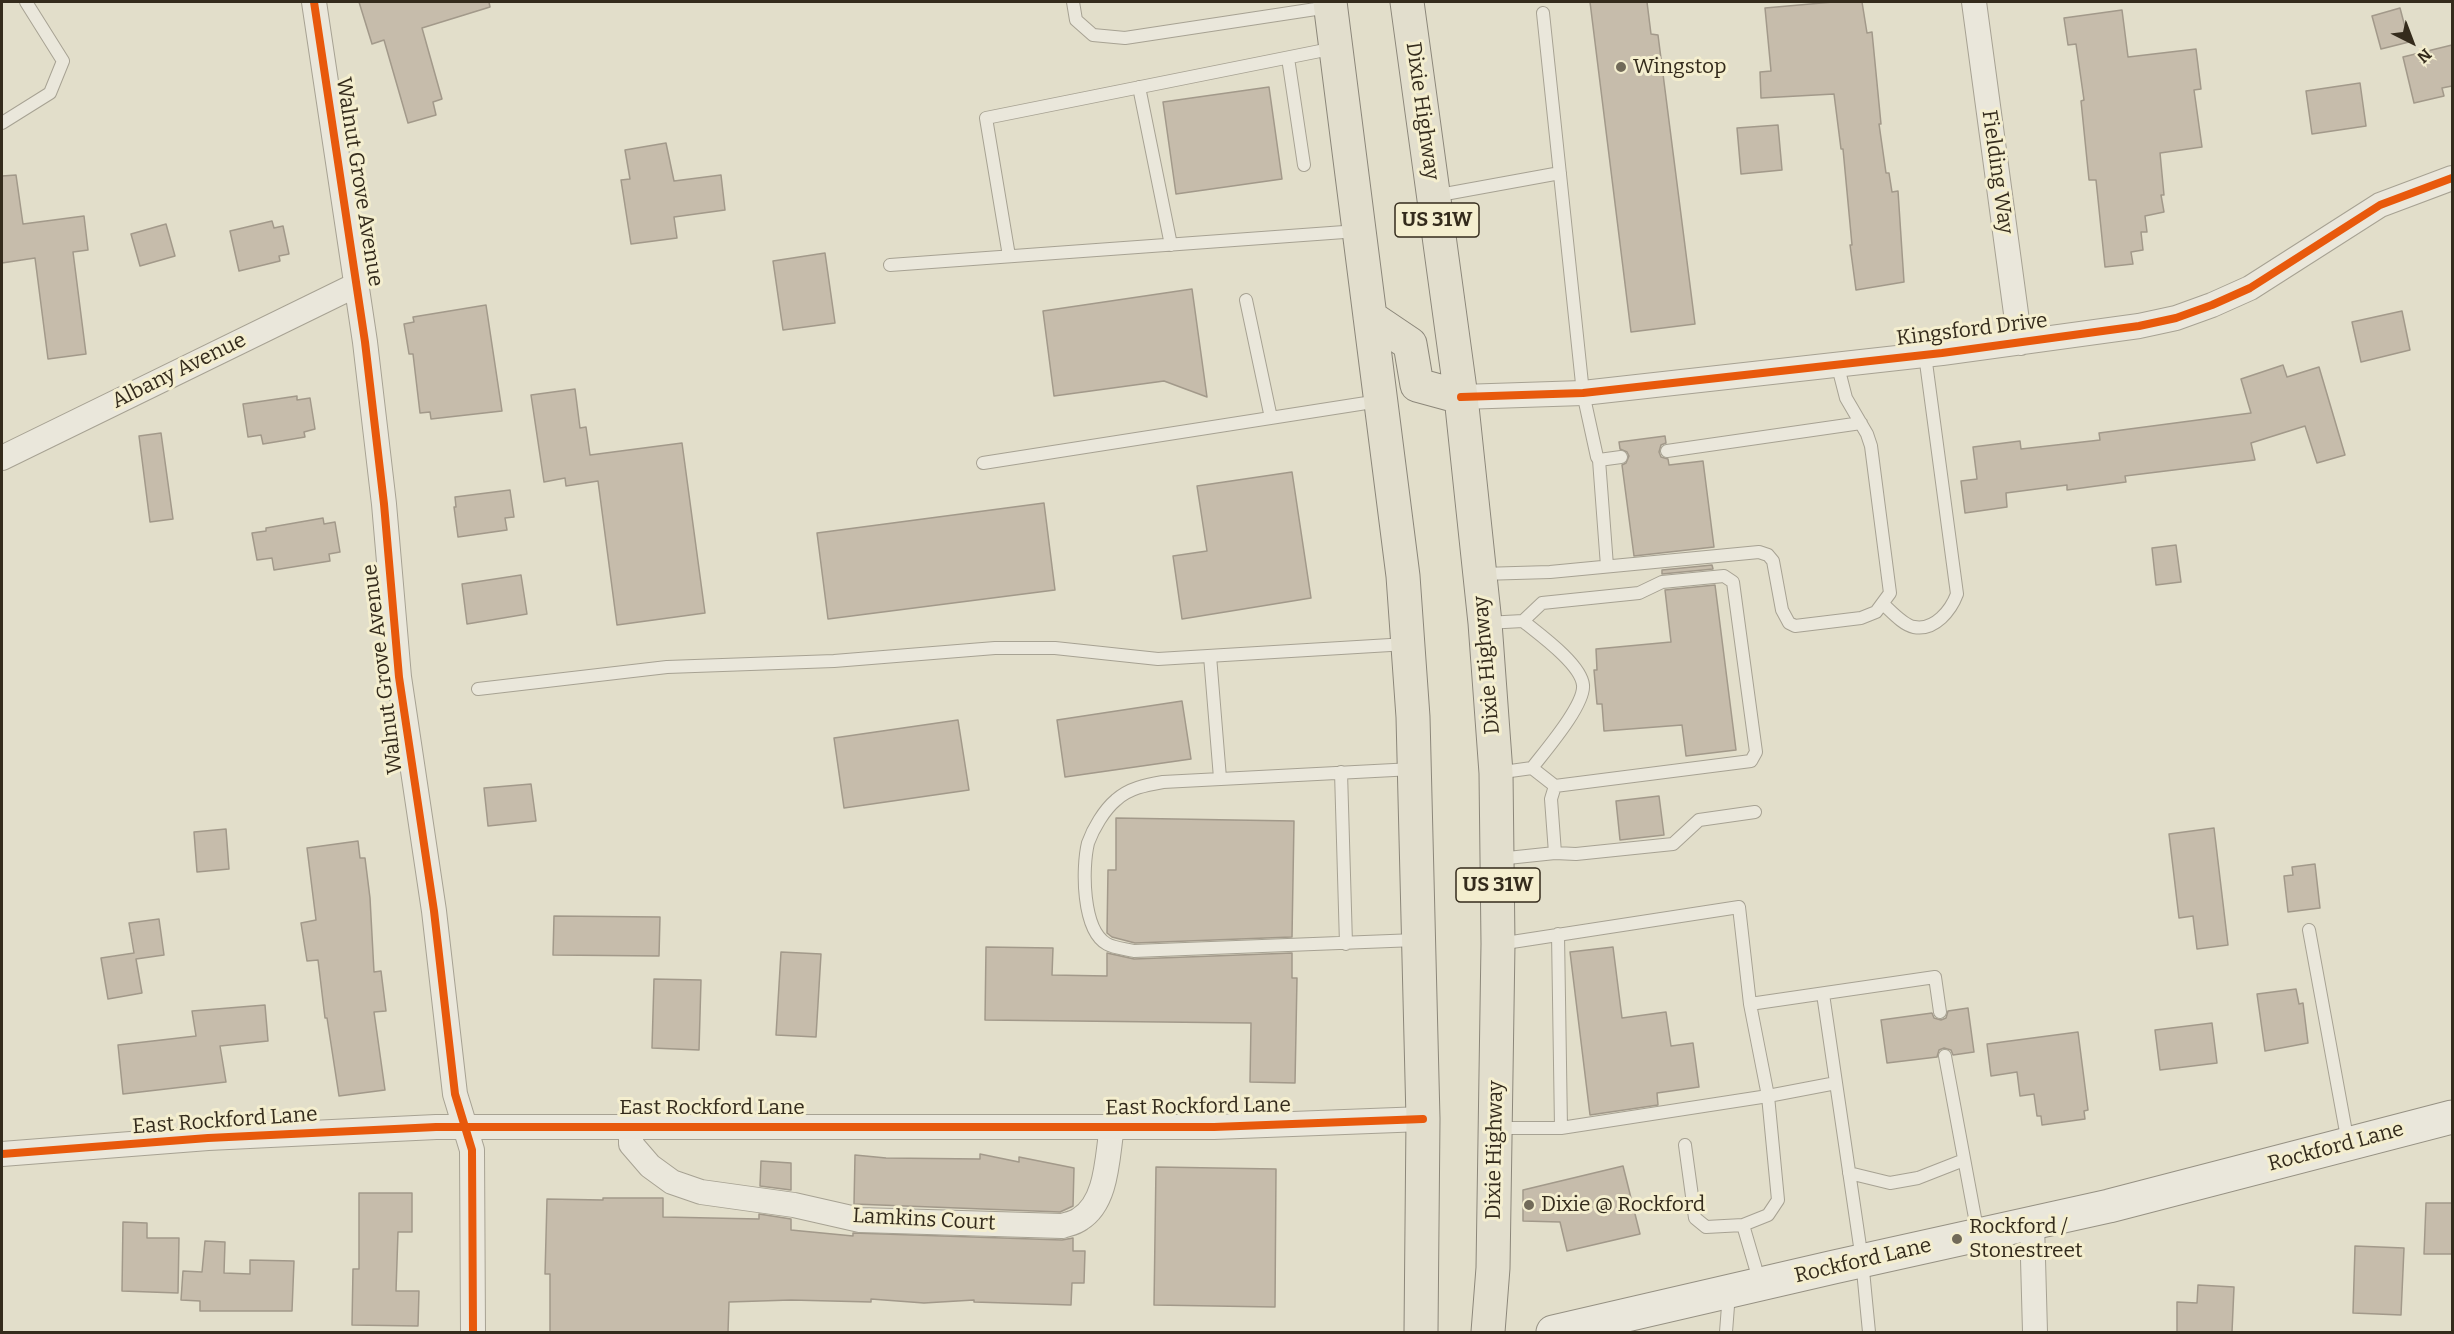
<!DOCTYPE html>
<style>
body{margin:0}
#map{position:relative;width:2454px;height:1334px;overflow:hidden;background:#e2deca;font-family:Bitter,serif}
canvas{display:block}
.frame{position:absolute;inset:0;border:3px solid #342b1c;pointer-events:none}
.north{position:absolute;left:2382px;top:12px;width:60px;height:60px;-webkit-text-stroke:4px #f4eecf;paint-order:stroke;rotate:138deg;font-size:16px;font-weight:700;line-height:24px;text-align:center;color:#342b1c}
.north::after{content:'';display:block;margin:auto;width:21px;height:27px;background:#342b1c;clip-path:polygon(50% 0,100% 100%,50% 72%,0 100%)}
</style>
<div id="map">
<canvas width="2454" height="1334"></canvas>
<div class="frame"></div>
<div class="north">N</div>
</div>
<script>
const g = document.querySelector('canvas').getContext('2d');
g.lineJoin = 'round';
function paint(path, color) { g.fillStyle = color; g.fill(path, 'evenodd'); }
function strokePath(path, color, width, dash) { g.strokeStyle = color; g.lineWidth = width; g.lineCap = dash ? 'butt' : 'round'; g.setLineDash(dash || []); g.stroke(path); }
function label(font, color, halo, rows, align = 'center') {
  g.font = font + ' Bitter,serif'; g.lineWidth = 6; g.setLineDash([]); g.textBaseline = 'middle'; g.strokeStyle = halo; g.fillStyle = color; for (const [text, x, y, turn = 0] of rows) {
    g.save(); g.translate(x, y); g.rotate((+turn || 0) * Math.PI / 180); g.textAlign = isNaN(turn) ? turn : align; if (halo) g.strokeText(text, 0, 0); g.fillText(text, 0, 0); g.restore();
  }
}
const building = new Path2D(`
 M 359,2 L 489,2 L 490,7 L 422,28 L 442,99 L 433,102 L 436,115 L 408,123 L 384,40 L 372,44 Z
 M 1590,2 L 1647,2 L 1651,34 L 1658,35 L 1695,324 L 1631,332 Z
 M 1833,2 L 1862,2 L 1867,33 L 1872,32 L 1881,124 L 1879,124 L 1886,173 L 1889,173 L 1892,192 L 1898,191 L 1904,282 L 1856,290 L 1850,245 L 1852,245 L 1843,149 L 1841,149 L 1834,94 L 1761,98 L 1760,72 L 1771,71 L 1765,8 Z
 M 2400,8 L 2409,42 L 2381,49 L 2372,16 Z
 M 2122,10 L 2128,57 L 2196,49 L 2201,89 L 2194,90 L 2202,147 L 2160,153 L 2164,195 L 2161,195 L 2164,212 L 2145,216 L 2147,232 L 2141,232 L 2143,250 L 2131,252 L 2133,264 L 2105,267 L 2096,180 L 2089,180 L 2081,101 L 2084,100 L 2076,44 L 2068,45 L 2064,18 Z
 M 2452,45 L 2452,86 L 2442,88 L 2444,96 L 2414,103 L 2403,57 Z
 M 2360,83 L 2366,126 L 2312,134 L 2306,91 Z
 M 1269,87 L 1282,179 L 1176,194 L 1163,102 Z
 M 1778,125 L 1782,170 L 1741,174 L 1737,128 Z
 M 666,143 L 674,181 L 721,175 L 725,210 L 674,217 L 677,238 L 631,244 L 621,180 L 630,179 L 625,150 Z
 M 16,175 L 23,224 L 84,216 L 88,250 L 73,252 L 86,354 L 48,359 L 35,258 L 2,263 L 2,176 Z
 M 272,221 L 274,228 L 283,226 L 289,254 L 279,256 L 280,261 L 239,271 L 230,231 Z
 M 166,224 L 175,256 L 140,266 L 131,234 Z
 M 825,253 L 835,323 L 783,330 L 773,261 Z
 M 1192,289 L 1207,397 L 1164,381 L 1054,396 L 1043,311 Z
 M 486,305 L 502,411 L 431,419 L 430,412 L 420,413 L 413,354 L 409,354 L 404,324 L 414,322 L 413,317 Z
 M 2402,311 L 2410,350 L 2361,362 L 2352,322 Z
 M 2283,365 L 2287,377 L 2319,367 L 2345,455 L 2317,463 L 2305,426 L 2251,443 L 2255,460 L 2125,476 L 2126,482 L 2067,490 L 2067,485 L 2006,493 L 2007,507 L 1965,513 L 1961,481 L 1977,479 L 1973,447 L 2020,441 L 2021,449 L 2100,440 L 2099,433 L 2251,413 L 2241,379 Z
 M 575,389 L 580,428 L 586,427 L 590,455 L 682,443 L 705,613 L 617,625 L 598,481 L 566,486 L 565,478 L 544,482 L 531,395 Z
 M 297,396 L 297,400 L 310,398 L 315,429 L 304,432 L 305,437 L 263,444 L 261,435 L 248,437 L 243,404 Z
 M 161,433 L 173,519 L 150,522 L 139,436 Z
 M 1665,436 L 1666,443 L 1661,445 L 1659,452 L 1661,457 L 1668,459 L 1669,465 L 1703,461 L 1714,547 L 1634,556 L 1622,465 L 1626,463 L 1629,456 L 1627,452 L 1620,449 L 1619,442 Z
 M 1292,472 L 1311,598 L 1182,619 L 1173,556 L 1207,551 L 1197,486 Z
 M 510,490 L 514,517 L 505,518 L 507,530 L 458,537 L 454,507 L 456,507 L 455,497 Z
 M 1044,503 L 1055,590 L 828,619 L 817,533 Z
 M 323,518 L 324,524 L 335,522 L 340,552 L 329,554 L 330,561 L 274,570 L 272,558 L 257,560 L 252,533 L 266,531 L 266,528 Z
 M 2176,545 L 2181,582 L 2156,585 L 2152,548 Z
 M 1712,565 L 1713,569 L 1662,574 L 1662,570 Z
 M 521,575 L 527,614 L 467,624 L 462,584 Z
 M 1715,585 L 1736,750 L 1686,756 L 1682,725 L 1604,731 L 1602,704 L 1597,704 L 1594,670 L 1597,670 L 1596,649 L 1671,642 L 1665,590 Z
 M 1182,701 L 1191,759 L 1065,777 L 1057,720 Z
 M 958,720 L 969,790 L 844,808 L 834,738 Z
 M 531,784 L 536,821 L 488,826 L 484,788 Z
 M 1659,796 L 1664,835 L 1620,840 L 1616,801 Z
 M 1116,818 L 1294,821 L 1292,937 L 1135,943 L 1112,937 L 1107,933 L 1108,870 L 1116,870 Z
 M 2214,828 L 2228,945 L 2197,949 L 2193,916 L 2179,918 L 2169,834 Z
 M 226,829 L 229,869 L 197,872 L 194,832 Z
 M 358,841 L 360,858 L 365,858 L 370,898 L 374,972 L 381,971 L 386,1011 L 374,1012 L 385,1090 L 339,1096 L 327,1018 L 325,1018 L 318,960 L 307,961 L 301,923 L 316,920 L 307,848 Z
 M 2315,864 L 2320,908 L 2288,912 L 2284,876 L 2293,875 L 2292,867 Z
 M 554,916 L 660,917 L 659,956 L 553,955 Z
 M 159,919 L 164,955 L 136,959 L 142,993 L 108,999 L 101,958 L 134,953 L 129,923 Z
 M 986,947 L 1053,948 L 1052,975 L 1107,976 L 1107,953 L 1134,959 L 1292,953 L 1292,978 L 1297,978 L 1295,1083 L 1250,1082 L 1251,1023 L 985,1020 Z
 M 1613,947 L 1622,1018 L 1666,1012 L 1671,1046 L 1693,1043 L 1699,1087 L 1657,1093 L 1658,1105 L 1590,1115 L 1570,952 Z
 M 781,952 L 821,954 L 816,1037 L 776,1035 Z
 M 654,979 L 701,980 L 699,1050 L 652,1048 Z
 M 2296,989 L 2299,1004 L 2303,1003 L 2308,1043 L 2265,1051 L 2257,994 Z
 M 265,1005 L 268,1041 L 220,1046 L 226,1082 L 123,1094 L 118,1045 L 196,1036 L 192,1011 Z
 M 1968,1008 L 1974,1052 L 1953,1055 L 1951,1050 L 1944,1048 L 1939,1050 L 1937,1057 L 1887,1063 L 1881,1020 L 1932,1013 L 1934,1018 L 1941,1020 L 1946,1018 L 1948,1011 Z
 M 2212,1023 L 2217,1063 L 2160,1070 L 2155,1030 Z
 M 2078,1032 L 2088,1110 L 2084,1111 L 2085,1119 L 2042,1125 L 2041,1116 L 2037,1116 L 2034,1094 L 2020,1096 L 2017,1072 L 1991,1076 L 1987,1044 Z
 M 980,1154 L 1019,1162 L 1019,1157 L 1074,1168 L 1073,1206 L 1060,1212 L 854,1204 L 855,1155 L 886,1158 L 980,1159 Z
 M 761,1161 L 791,1163 L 791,1190 L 760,1186 Z
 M 1623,1166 L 1640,1234 L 1567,1251 L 1560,1222 L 1523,1221 L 1523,1190 Z
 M 1156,1167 L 1276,1169 L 1275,1307 L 1154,1305 Z
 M 359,1193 L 412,1193 L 412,1232 L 398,1232 L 396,1291 L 419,1291 L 418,1326 L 352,1325 L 353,1269 L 359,1269 Z
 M 603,1198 L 663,1198 L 663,1217 L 759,1219 L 759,1214 L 791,1219 L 791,1230 L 853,1236 L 853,1233 L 1062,1240 L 1073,1238 L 1073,1251 L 1085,1251 L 1084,1283 L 1072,1283 L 1071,1305 L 974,1302 L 974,1300 L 924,1303 L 871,1299 L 871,1302 L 791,1300 L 729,1302 L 728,1332 L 550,1332 L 550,1274 L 545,1274 L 547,1199 L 603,1200 Z
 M 2426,1203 L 2452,1203 L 2452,1254 L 2424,1254 Z
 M 123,1222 L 147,1223 L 147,1238 L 179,1238 L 178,1293 L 122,1291 Z
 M 205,1241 L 225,1242 L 224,1273 L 250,1274 L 250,1260 L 294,1261 L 292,1311 L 200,1311 L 200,1301 L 181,1300 L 183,1271 L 202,1272 Z
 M 2355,1246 L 2404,1248 L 2401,1315 L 2353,1313 Z
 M 2198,1285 L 2234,1287 L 2232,1332 L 2177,1332 L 2177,1302 L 2197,1303 Z`);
paint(building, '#c6bcab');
strokePath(building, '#a2998a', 1.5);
const lane = new Path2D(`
 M 1073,2 L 1076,20 L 1093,35 L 1125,38 L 1329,7
 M 1543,13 L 1583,393 L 1597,457 L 1599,460 L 1621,457
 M 1288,58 L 1304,165
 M 1139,87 L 1171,245
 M 2,123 L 50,93 L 63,61 L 26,2
 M 1434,196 L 1560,173
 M 1009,256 L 986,118 L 1335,48
 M 890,265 L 1358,231
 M 1246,300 L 1271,418
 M 1667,451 L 1861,423
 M 1599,460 L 1607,566
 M 983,463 L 1379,401
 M 1481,574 L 1550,572 L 1759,552 L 1768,555 L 1773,561 L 1782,610 L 1789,623 L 1795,626 L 1861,618 L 1876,612 L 1890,593 L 1871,446 L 1867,434 L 1846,398 L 1837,363
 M 1883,604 C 1891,611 1903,625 1914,627 C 1935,631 1951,610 1957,594 L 1925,355
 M 1523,621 C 1539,634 1581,664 1583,685 C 1585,705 1545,751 1532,768
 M 1486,623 L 1523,621 L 1542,603 L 1639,593 L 1662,582 L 1724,576 L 1733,582 L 1756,752 L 1751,761 L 1555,786 L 1532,768 L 1496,773
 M 1210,656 L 1220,778
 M 478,689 L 667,667 L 834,661 L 995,648 L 1055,648 L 1158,659 L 1407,644
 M 1413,769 L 1163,782 C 1146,785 1129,788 1116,800 C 1104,810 1093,829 1088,843 C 1082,868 1082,930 1107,944 C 1114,948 1126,949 1134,951 L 1416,940
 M 1341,772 L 1346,944
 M 1555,853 L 1576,854 L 1673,844 L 1699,820 L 1755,812
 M 1498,859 L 1555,853 L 1551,799 L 1555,786
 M 2309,930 L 2348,1143
 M 1558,934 L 1561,1128
 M 1499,944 L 1739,907 L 1750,1004 L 1935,977 L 1940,1012
 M 1823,994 L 1862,1260 L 1869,1332
 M 1750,1004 L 1768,1096 L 1778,1200 L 1768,1215 L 1743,1225 L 1760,1283
 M 1945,1056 L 1978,1234
 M 1496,1128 L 1561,1128 L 1768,1096 L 1836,1083
 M 1685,1145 L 1695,1218 L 1706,1227 L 1743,1225
 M 1849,1173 L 1890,1183 L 1918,1178 L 1964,1160
 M 1726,1332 L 1729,1293`);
const street = new Path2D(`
 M 314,2 L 365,342 L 384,504 L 399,677 L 434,911 L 455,1094 L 472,1150 L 473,1332
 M 1974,2 L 2020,343
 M 1461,397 L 1583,393 L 1942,353 L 2139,326 L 2176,318 L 2212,305 L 2250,288 L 2380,205 L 2452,178
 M 2,458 L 356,285
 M 631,1125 L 631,1144 L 650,1166 L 672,1182 L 701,1192 L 794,1205 L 860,1220 L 1062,1226 C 1068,1224 1075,1223 1080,1219 C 1108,1202 1107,1155 1112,1127
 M 2,1154 L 208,1138 L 436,1127 L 1214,1127 L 1423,1119
 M 2032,1223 L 2035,1332`);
const secondary = new Path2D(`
 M 1553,1332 L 1834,1267 L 2109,1206 L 2452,1117`);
const primary = new Path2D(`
 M 1330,2 L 1403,576 L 1413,717 L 1423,1119 L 1421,1332
 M 1407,2 L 1461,397 L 1485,623 L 1496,773 L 1498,944 L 1493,1268 L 1488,1332
 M 1370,317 L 1410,344 L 1417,385 L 1461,397`);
strokePath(lane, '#a7a293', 14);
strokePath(street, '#a7a293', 26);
strokePath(secondary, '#969183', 35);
strokePath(primary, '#8c877a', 35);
strokePath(lane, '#eae7db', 12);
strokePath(street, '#eae7db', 24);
strokePath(secondary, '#eae7db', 33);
strokePath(primary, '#e2decd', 33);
strokePath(new Path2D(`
 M 314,2 L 365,342 L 384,504 L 399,677 L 434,911 L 455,1094 L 472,1150 L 473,1332
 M 1461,397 L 1583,393 L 1942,353 L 2139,326 L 2176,318 L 2212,305 L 2250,288 L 2380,205 L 2452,178
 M 2,1154 L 208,1138 L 436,1127 L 1214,1127 L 1423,1119`), '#e8590c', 8);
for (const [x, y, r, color] of [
 [1621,67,6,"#716a59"],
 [1529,1205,6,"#716a59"],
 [1957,1239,6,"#716a59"]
]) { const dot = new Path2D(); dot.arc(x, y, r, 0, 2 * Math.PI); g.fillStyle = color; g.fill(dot); strokePath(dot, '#f4eecf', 2); }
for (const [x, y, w] of [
 [1437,220,84],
 [1498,885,84]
]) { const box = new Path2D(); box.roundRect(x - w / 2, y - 17, w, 34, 4.5); g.fillStyle = '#f4eecf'; g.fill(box); strokePath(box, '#342b1c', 1.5); }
label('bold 20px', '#342b1c', null, [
 ["US 31W",1437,220],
 ["US 31W",1498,885]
]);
label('21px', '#342b1c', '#f4eecf', [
 ["Wingstop",1633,67],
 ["Dixie @ Rockford",1541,1205],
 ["Rockford /",1969,1227],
 ["Stonestreet",1969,1251]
], 'left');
label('21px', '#342b1c', '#f4eecf', [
 ["Dixie Highway",1422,111,82],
 ["Fielding Way",1997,172,82],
 ["Walnut Grove Avenue",359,182,81],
 ["Kingsford Drive",1972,330,-7],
 ["Albany Avenue",179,371,-26],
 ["Dixie Highway",1487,665,-95],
 ["Walnut Grove Avenue",383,669,-97],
 ["East Rockford Lane",1198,1107,-1],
 ["East Rockford Lane",712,1108],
 ["East Rockford Lane",225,1121,-4],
 ["Rockford Lane",2336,1147,-15],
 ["Dixie Highway",1495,1150,-89],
 ["Lamkins Court",924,1220,3],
 ["Rockford Lane",1863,1261,-13]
]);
</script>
